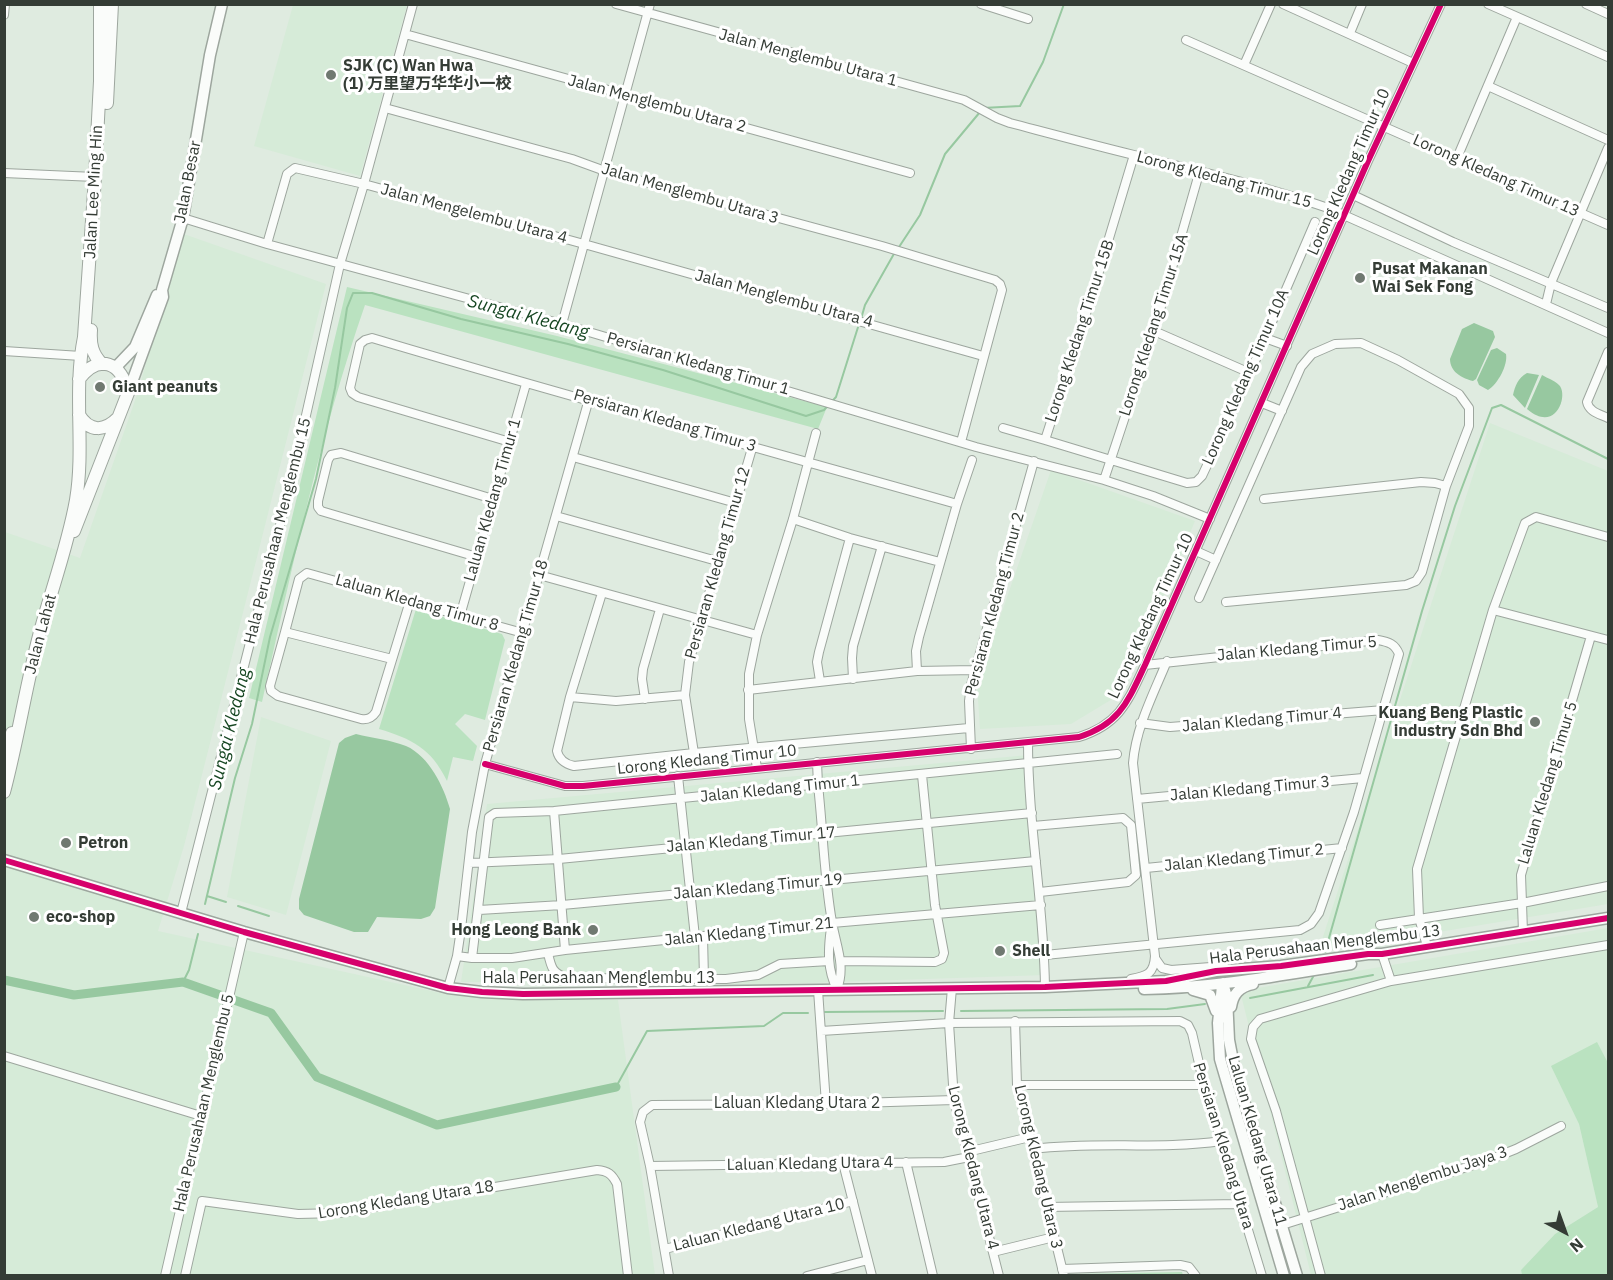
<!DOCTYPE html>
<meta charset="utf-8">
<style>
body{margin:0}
#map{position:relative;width:1613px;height:1280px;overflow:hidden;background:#dfebe0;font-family:"IBM Plex Sans",sans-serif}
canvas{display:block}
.frame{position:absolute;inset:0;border:6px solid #343c35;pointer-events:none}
.north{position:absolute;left:1535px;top:1202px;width:60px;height:60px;-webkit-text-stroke:4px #fff;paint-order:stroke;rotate:139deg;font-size:16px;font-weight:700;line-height:24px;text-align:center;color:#343c35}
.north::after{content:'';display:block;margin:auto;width:21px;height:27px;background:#343c35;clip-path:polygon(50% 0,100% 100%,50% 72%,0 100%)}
</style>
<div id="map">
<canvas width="1613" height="1280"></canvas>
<div class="frame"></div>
<div class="north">N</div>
</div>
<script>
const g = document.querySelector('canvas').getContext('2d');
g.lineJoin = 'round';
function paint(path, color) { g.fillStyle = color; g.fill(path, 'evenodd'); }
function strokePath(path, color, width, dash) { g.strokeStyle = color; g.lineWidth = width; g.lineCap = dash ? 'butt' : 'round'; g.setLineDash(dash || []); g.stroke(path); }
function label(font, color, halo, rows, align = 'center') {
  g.font = font + ' "IBM Plex Sans","Noto Sans SC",sans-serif'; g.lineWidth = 6; g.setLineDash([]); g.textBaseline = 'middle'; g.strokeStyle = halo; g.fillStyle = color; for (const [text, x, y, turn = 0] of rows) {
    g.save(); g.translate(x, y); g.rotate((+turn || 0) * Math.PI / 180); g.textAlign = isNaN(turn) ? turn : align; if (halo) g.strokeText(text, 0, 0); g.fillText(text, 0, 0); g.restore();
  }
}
paint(new Path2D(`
 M 293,5 L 407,5 L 360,176 L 254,146 Z
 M 181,233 L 326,284 L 184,846 L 158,931 L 450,995 L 618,1000 L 655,1275 L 5,1276 L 5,532 L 80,558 L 139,389 Z
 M 1490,423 L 1608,471 L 1608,904 L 1318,952 Z
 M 1051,470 L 1195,521 L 1124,692 L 1071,724 L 980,729 L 977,684 Z
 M 261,717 L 331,741 L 286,915 L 227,897 Z
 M 1029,755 L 1046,975 L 776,984 L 461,982 L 487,804 Z
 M 1608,928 L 1608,1112 L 1579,1124 L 1598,1207 L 1555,1234 L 1521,1270 L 1522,1275 L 1311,1275 L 1240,991 Z`), '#d6ebd8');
paint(new Path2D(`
 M 347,287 L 557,336 L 827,407 L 818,429 L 365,305 C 320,434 292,569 262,702 L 249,698 Z
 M 416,609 L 502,634 L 505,640 L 485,720 L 465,714 L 455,724 L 477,746 L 473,761 L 453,757 L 447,781 C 431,748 412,739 379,729 Z
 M 1597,1042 L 1608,1063 L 1608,1275 L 1522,1275 L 1521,1270 L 1555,1234 L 1598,1207 L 1579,1124 L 1551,1066 Z
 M 1182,1272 L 1183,1275 L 1075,1276 L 1075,1274 Z`), '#bae2c0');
paint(new Path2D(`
 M 1474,323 L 1493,331 L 1495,337 L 1476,379 L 1473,381 C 1462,378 1450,372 1450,359 L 1462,329 Z
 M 1497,348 L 1506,354 C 1508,365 1498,384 1488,390 L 1479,385 L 1477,380 L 1491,350 Z
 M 1527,373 L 1539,375 L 1525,408 L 1513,395 C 1515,386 1518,378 1527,373 Z
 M 1542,375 C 1547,378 1554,380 1559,385 C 1569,395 1556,434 1527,409 Z
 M 356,734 C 372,738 391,740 406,746 C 429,756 444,787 450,809 L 435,908 L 430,916 L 421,919 L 377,917 L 368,932 L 354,932 L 304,915 L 299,909 L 299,899 L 339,743 L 345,738 Z`), '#97c8a0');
strokePath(new Path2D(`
 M 983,108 L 1020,106 L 1043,62 L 1064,4
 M 899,247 L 920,215 L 945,154 L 980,112
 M 861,319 L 865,305 L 895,252
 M 207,896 L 226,902
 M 205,904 L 235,778 L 252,724 L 270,637 L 316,479 L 335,388 L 347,308 L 353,293 L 372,293 L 461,319 L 568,344 L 663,370 L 806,416 L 824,410 L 836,397 L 859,324
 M 238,906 L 269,916
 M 1325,952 L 1422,611 L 1455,506 L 1492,408 L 1501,405 L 1608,459
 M 183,982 L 189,970 L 198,934
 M 1308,986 L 1314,975
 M 1250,998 L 1373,975
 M 961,1011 L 1167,1009 L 1205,1004
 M 825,1012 L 943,1011
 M 616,1087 L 647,1031 L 764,1026 L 783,1013 L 808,1013`), '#97c8a0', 2);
strokePath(new Path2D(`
 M 4,980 L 74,995 L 183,982 L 271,1013 L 317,1077 L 437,1125 L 616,1087`), '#97c8a0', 9);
const street = new Path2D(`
 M 616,4 L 964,100 L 997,118 L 1010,123 C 1052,134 1093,145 1134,155 C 1199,171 1264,186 1328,208 L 1608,333
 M 981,4 L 1028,19
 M 1283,4 L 1413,63
 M 1488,4 L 1608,57
 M 1586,4 L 1608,14
 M 4,15 L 5,4
 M 1350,33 L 1362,4
 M 405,34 L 910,173
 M 1186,40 L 1608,225
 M 1244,65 L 1271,4
 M 1488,86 L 1608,140
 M 385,108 L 572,159 L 605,171 L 882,246 L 995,280 L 1000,284 L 1002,290 L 961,442
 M 1134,155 L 1091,298 L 1045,440 L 1187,483 L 1196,482 L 1202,476 L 1250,373 L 1315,222
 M 1457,158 L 1517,17
 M 4,173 L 95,177
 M 1353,195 L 1453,242 L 1608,308
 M 183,218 L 267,244 L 562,324 L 976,447 L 1104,480 L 1153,496 L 1210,519
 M 267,244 L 287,174 L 295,168 L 364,184 L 584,244 L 983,356
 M 1546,304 L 1551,283 L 1608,148
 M 562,324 L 650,4
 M 1154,331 L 1250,373
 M 1265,338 L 1287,346
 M 4,351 L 81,356
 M 1608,352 L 1587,402 C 1589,412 1600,414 1608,418
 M 1262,403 L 1282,411
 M 1003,428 L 1045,440
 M 510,442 L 358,397 L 352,393 L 350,388 L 360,344 L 365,340 L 372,338 C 566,396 762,449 957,504
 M 573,457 L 736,503
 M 1104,480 L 1158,317 L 1200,170
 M 1264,499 L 1421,482 L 1435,483 L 1446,486
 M 556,516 L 717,561
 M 793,519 L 850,538 L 940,562
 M 1196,551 L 1216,560
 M 477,557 L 321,511 L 318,507 L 318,501 L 328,460 L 331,455 L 341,453 L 493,499
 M 539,575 L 757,635
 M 602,593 L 570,697 L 557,751 C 559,760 565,764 574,766 L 694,753 L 969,728
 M 1199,598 L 1301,367 L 1312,354 L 1335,344 L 1361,343 L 1398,360 L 1459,394 L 1469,408 L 1469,426 L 1446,486 L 1422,572 L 1416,581 L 1406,585 L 1226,602
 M 1493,610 L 1608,640
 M 460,616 L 526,384
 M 285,632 L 299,579 L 307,573 L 523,633
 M 392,659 L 285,632 L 270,686 L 271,691 L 278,696 L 361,719 C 368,720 372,718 376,712 L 410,601
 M 917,671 L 916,651 L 919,637 L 957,504 L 972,460
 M 853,679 L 852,658 L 853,646 L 882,546
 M 820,681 L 817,662 L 819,652 L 850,538
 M 748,690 L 917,671 L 975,670
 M 570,697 L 616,701 L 685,695
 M 645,699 L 642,679 L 643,669 L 660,609
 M 1140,723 L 1170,727 L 1384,710
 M 1028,742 C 1028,824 1044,905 1045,987
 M 971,749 L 969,701 L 971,685 L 1034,461
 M 694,753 L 685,695 L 689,662 L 753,445
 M 817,762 L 818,785 C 823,830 824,877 832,922 C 836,946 846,966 837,989
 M 485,764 L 565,786 L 583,786 L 1079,737 C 1120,724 1128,701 1145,665 L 1368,161 L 1441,4
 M 757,768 L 749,719 L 749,674 L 757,635 L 793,519 L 816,433
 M 678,776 L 695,937
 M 1137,799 L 1363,778
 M 554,811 L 565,950
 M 1033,826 L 1123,818 L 1131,825 L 1136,875 L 1128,882 L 1040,892
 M 469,863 L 559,859 L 1032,813
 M 1146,868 L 1342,848
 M 479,910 L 562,905 L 1036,861
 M 181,913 L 291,482 L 340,264 L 364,184 L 413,4
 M 1380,925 L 1522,903 L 1608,886
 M 831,928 C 828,949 827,970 837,989
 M 1523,932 L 1521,875 L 1591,636
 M 703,936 L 704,979
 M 1427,946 L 1419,918 L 1417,869 L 1493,610 L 1525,523 L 1536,517 L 1608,537
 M 548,953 C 551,967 552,973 567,978 L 726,979 L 758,975 L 780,964 L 829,961
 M 1382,954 L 1391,981
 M 1045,955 L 1300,930 L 1311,924 L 1319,913 L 1354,812 L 1399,654 C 1395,644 1389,642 1378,640 L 1145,665
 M 457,956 L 472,958 L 512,958 L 565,950 L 832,923 L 1041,905
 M 472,958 L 489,817 L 495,813 L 554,811 L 1117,754
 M 1155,958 L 1162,968 L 1171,970 L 1224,966
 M 841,961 L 935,962 L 942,959 L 944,953 L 935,905 L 922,775
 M 1131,979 C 1147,976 1154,974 1155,956 L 1133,763 C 1136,727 1153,695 1167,661
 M 448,988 L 457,956 L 461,929 L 472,832 L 485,764 L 589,399
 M 952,988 L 949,1023 L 954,1100 L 999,1276
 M 818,990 L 826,1104
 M 1015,1021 L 1017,1085 L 1064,1276
 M 821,1031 L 949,1023 L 1180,1021 L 1188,1025 L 1192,1033 L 1204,1085 L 1262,1276
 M 4,1056 L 201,1116
 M 1017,1085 L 1204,1085
 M 1034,1149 C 1096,1141 1159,1150 1221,1141
 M 967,1152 L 1030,1137
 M 906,1162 L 933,1276
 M 843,1163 L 872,1276
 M 650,1166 L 944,1162 L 969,1157
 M 1046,1207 L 1240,1204
 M 1282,1225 L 1486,1161 L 1516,1149 L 1561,1126
 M 665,1249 L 853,1201
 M 993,1252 L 1054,1237
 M 1062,1269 L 1180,1265 L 1189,1267 L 1196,1276
 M 165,1276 L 244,932
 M 185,1276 L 202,1201 L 298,1214 L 339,1213 L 597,1170 C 608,1171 612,1174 617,1184 L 628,1276
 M 669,1276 L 650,1166 L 640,1122 L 643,1112 L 652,1105 L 826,1104 L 954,1100
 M 807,1276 L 868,1260
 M 1321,1276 L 1276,1111 L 1251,1039 L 1253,1027 L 1260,1019 L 1391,981 L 1608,945`);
const secondary = new Path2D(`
 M 116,367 L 135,347 L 157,295
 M 128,393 L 163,297 L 162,290 L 183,218 L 210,55 L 222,4
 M 4,860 L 244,932 L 448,988 L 482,992 L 523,994 L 1045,987 L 1166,981 L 1216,971 L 1281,966 L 1368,954 L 1382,954 L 1608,918
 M 1223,983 L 1227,997 L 1229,1040 L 1235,1071 L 1297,1276
 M 1222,986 L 1218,1023 L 1220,1059 L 1284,1276
 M 1144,989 C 1214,988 1282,975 1351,964
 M 1193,990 L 1210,995 L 1216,1011
 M 1231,1007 C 1233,994 1239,987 1253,984`);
const primary = new Path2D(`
 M 107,103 L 112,4
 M 91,330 C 90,344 92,354 102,364
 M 79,415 C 90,433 105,431 118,418
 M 74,531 L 128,393 C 122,362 99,353 79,379
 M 4,755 L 12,733
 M 4,792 C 18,739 26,685 40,632 C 52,588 68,545 76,500 C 85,446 73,392 84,337 L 95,177 L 100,81 L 100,4`);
strokePath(street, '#9da69e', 10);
strokePath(secondary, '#9da69e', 13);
strokePath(primary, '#9da69e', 14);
strokePath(street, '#fafcfa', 8);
strokePath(secondary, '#fafcfa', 10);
strokePath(primary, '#fafcfa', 12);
strokePath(new Path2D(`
 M 485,764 L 565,786 L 583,786 L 1079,737 C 1120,724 1128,701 1145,665 L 1368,161 L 1441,4
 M 4,860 L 244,932 L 448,988 L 482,992 L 523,994 L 1045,987 L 1166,981 L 1216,971 L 1281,966 L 1368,954 L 1382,954 L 1608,918`), '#d6006c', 6);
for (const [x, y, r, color] of [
 [331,75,6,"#707971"],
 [1360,278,6,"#707971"],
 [100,387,6,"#707971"],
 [1535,722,6,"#707971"],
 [66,843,6,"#707971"],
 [34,917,6,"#707971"],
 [593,930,6,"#707971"],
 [1000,951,6,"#707971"]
]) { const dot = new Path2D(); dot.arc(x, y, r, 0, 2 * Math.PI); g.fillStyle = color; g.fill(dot); strokePath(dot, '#fff', 2); }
label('16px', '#343c35', '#fff', [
 ["Jalan Menglembu Utara 1",808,58,15],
 ["Jalan Menglembu Utara 2",657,104,15],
 ["Lorong Kledang Timur 10",1349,172,-66],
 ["Lorong Kledang Timur 13",1496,176,24],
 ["Lorong Kledang Timur 15",1224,180,15],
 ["Jalan Besar",188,182,-79],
 ["Jalan Lee Ming Hin",94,192,-87],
 ["Jalan Menglembu Utara 3",690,194,16],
 ["Jalan Mengelembu Utara 4",474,214,15],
 ["Jalan Menglembu Utara 4",784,299,15],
 ["Lorong Kledang Timur 15A",1154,325,-72],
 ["Lorong Kledang Timur 15B",1080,331,-72],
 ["Persiaran Kledang Timur 1",698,364,16],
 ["Lorong Kledang Timur 10A",1246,377,-66],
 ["Persiaran Kledang Timur 3",665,421,16],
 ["Laluan Kledang Timur 1",493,500,-74],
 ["Hala Perusahaan Menglembu 15",278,531,-76],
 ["Persiaran Kledang Timur 12",718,563,-74],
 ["Laluan Kledang Timur 8",417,603,16],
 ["Persiaran Kledang Timur 2",995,604,-75],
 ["Lorong Kledang Timur 10",1151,616,-65],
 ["Jalan Lahat",41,634,-75],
 ["Jalan Kledang Timur 5",1297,649,-5],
 ["Persiaran Kledang Timur 18",516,656,-74],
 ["Jalan Kledang Timur 4",1262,720,-5],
 ["Lorong Kledang Timur 10",707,760,-6],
 ["Laluan Kledang Timur 5",1548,783,-73],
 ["Jalan Kledang Timur 1",780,789,-6],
 ["Jalan Kledang Timur 3",1250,789,-5],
 ["Jalan Kledang Timur 17",751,840,-5],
 ["Jalan Kledang Timur 2",1244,858,-6],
 ["Jalan Kledang Timur 19",758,887,-5],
 ["Jalan Kledang Timur 21",749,932,-6],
 ["Hala Perusahaan Menglembu 13",1325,945,-7],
 ["Hala Perusahaan Menglembu 13",599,978],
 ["Hala Perusahaan Menglembu 5",204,1103,-77],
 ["Laluan Kledang Utara 2",797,1103],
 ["Laluan Kledang Utara 11",1257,1141,74],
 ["Persiaran Kledang Utara",1223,1146,73],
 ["Laluan Kledang Utara 4",810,1164,-1],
 ["Lorong Kledang Utara 3",1038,1167,77],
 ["Lorong Kledang Utara 4",973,1168,76],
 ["Jalan Menglembu Jaya 3",1423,1179,-18],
 ["Lorong Kledang Utara 18",406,1200,-9],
 ["Laluan Kledang Utara 10",759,1225,-14]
]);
label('bold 16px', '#343c35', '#fff', [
 ["SJK (C) Wan Hwa",343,66],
 ["(1) 万里望万华华小一校",343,84],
 ["Pusat Makanan",1372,269],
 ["Wai Sek Fong",1372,287],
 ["Giant peanuts",112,387],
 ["Kuang Beng Plastic",1523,713,"right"],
 ["industry Sdn Bhd",1523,731,"right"],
 ["Petron",78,843],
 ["eco-shop",46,917],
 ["Hong Leong Bank",581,930,"right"],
 ["Shell",1012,951]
], 'left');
label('italic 18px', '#174723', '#fff', [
 ["Sungai Kledang",528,317,15],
 ["Sungai Kledang",230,729,-76]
]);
</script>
